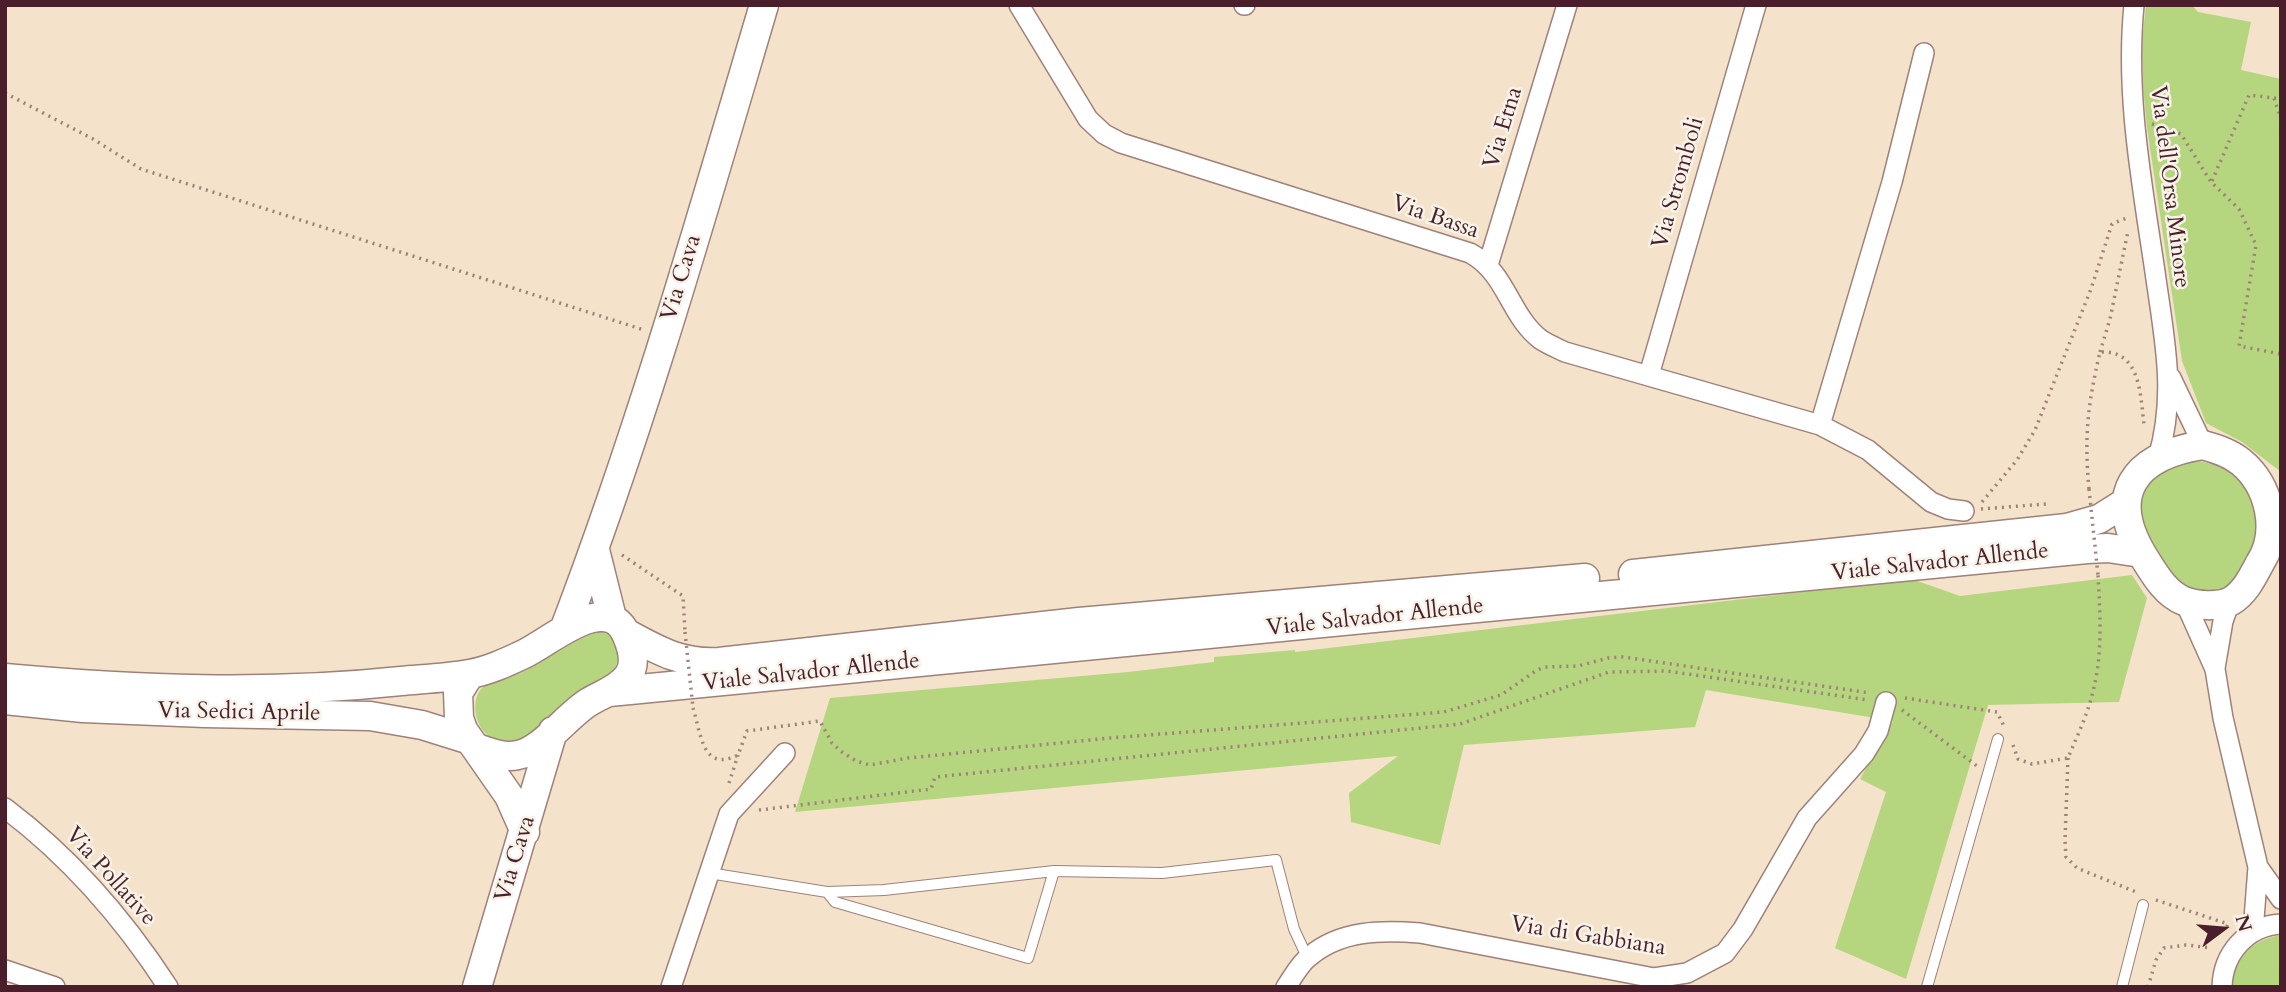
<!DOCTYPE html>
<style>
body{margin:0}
#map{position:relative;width:2286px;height:992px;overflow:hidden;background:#f4e3ca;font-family:Cardo,serif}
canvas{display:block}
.frame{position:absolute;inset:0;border:7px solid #4a1f2b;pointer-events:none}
.north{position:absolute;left:2188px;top:894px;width:70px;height:70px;-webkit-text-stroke:5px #f7f3e8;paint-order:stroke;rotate:74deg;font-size:19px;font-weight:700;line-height:28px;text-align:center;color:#4a1f2b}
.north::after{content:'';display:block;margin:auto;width:24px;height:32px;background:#4a1f2b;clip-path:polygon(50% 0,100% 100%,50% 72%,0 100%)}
</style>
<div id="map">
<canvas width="2286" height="992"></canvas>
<div class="frame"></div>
<div class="north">N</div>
</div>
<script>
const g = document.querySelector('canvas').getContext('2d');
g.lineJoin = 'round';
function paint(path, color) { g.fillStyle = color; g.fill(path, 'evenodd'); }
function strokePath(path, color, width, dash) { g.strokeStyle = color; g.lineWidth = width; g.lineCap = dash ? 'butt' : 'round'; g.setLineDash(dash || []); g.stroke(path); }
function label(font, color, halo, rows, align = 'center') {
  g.font = font + ' Cardo,serif'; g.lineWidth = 5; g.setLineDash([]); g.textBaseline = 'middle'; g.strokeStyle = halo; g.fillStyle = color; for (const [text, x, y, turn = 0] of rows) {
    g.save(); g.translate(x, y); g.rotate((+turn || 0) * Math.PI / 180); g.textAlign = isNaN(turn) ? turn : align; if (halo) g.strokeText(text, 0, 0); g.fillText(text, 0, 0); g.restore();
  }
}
paint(new Path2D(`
 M 2146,5 L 2192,5 L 2198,12 L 2251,22 L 2241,70 L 2281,79 L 2281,472 L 2242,442 L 2206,423 L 2182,361 L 2147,128 L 2143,87 L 2142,41 Z
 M 2199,461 C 2245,472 2251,486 2263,528 C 2253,549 2244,579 2222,590 C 2196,602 2159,569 2150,546 C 2147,540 2146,532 2144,526 C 2142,520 2138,511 2139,505 C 2142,475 2174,465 2199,461 Z
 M 2132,575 L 2147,598 L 2119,702 L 1988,705 L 1906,979 L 1835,948 L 1886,792 L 1860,779 L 1893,721 L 1706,690 L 1695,727 L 1464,745 L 1440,845 L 1351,822 L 1349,793 L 1398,756 L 795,812 L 830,698 L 1128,672 L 1214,662 L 1214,657 L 1295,650 L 1295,652 L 1912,579 L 1960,596 Z
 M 601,630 L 608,631 C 616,642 621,652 616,666 C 610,682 586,687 573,696 C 555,707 543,726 525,738 C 519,742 511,742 504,741 C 493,740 484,735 479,724 C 474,714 473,698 481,689 C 490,679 509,677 520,673 C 549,661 571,638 601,630 Z
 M 2281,935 L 2281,987 L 2231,987 C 2236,957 2251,940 2281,935 Z`), '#b5d67e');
const lane = new Path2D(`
 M 709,873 L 827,892 L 884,890 L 1054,871 L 1162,873 L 1276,860 L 1294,929 L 1307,957
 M 827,892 L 835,902 L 1028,958 L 1054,871
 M 1927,987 L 1998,739
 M 2122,987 L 2143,905`);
const street = new Path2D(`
 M 1019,5 L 1088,119 L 1104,134 L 1121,143 L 1470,253 C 1506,272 1510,316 1540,339 C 1547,344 1557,348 1565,352 L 1820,425 L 1868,450 L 1931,502 L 1948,509 L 1964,511
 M 1244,5 L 1245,5
 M 2134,5 C 2125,95 2142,183 2155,272 C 2164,337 2177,394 2158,458
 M 1488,265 L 1567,5
 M 1649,375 L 1756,5
 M 2171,378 L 2203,445
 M 1820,425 L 1892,182 L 1924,53
 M 2185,602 L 2215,669 L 2223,718 L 2258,867 L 2253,932
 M 2215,668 L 2223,621 L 2230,601
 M 5,808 C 70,857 124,919 168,987
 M 2258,867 L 2281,899
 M 5,970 L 55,987
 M 671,987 L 729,814 L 785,753
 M 1286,987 C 1293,977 1300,963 1310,956 C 1341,930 1382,930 1420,933 L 1654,978 L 1687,973 L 1725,953 L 1743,929 L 1807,818 L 1864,754 L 1878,731 L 1886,702
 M 2222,987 C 2223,953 2247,926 2281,924`);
const secondary = new Path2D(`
 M 2203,445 C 2217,449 2230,453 2241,462 C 2270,486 2280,532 2260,563 C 2253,576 2245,593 2231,601 C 2219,607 2197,606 2184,601 C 2166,594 2155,575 2145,559 C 2105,495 2133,456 2203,445 Z
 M 595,550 L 612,618
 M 1633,574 L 2067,528 L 2099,519 L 2126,502
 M 564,630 C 642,426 702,215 764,5
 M 626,633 C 659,651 681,664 719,662 L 1079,622 L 1585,578
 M 470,674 L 458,693 L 459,718 L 463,730 L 509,796 L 525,832
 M 5,678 C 137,690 269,695 401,681 C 423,679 447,678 469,674 C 488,671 507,662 524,654 C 550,642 608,589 627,636 C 632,648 637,664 628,676 C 619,689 602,694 589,702 C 566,716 542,751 518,755 C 504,758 491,753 477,748
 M 609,692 L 2087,549 L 2108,548 L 2141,553
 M 5,700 L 83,708 L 205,713 L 370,716 L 422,725 L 470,740
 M 477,987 L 553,731`);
strokePath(lane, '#9f817a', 12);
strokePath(street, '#9f817a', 22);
strokePath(secondary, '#9f817a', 31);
strokePath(new Path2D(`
 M 5,93 L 93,139 L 141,169 L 644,330
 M 2274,98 L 2281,99
 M 2152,124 L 2181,134 L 2211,182 L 2239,209 L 2256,245 L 2239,346 L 2281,354
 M 2212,181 L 2249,95 L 2274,98 L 2281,119
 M 2100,352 L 2110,319 L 2128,231
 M 2089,489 C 2084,435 2088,404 2100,352 C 2141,350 2140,394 2144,424
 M 1982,502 L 2017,460 L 2035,430 L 2091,289 L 2112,224 L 2129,217
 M 1981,509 L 2046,504
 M 622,555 L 683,596 L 685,632
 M 1905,698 L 1997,712 L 2004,726
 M 693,708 C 701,733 702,773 738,755 L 747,731 L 820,721 L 832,743 L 842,752 L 856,761 L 870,765 L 908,758 L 1110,738 L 1444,712 L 1501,695 L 1537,670 L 1545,667 L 1578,666 L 1608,658 L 1623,657 L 1870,693
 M 1902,710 L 1977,766
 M 2013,745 L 2018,759 L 2032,764 L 2068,758 C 2077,736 2088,714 2093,691 C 2103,653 2100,614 2098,575
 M 2068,758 L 2065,841 L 2066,857 L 2077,868 L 2136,892
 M 729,783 L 738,755
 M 759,810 L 931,789 L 935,777 L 1460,724 L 1609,672 L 1667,671 L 1868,700
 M 2156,900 L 2228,924 L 2226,928
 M 2148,987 L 2156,960 L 2164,948 L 2186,945 L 2212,948`), '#9f817a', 3.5, [2, 5]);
strokePath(lane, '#fff', 10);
strokePath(street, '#fff', 19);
strokePath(secondary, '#fff', 28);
strokePath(new Path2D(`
 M 2089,489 L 2098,575
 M 685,632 L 693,708`), '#9f817a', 3.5, [2, 5]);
label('23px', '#4a1f2b', '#f7f3e8', [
 ["Via Etna",1504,128,-73],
 ["Via Stromboli",1679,183,-74],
 ["Via dell'Orsa Minore",2169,187,83],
 ["Via Bassa",1435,218,19],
 ["Via Cava",682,278,-73],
 ["Viale Salvador Allende",1940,563,-6],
 ["Viale Salvador Allende",1375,618,-6],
 ["Viale Salvador Allende",811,673,-6],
 ["Via Sedici Aprile",239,713,1],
 ["Via Cava",516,859,-73],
 ["Via Pollative",110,877,48],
 ["Via di Gabbiana",1588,937,9]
]);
</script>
